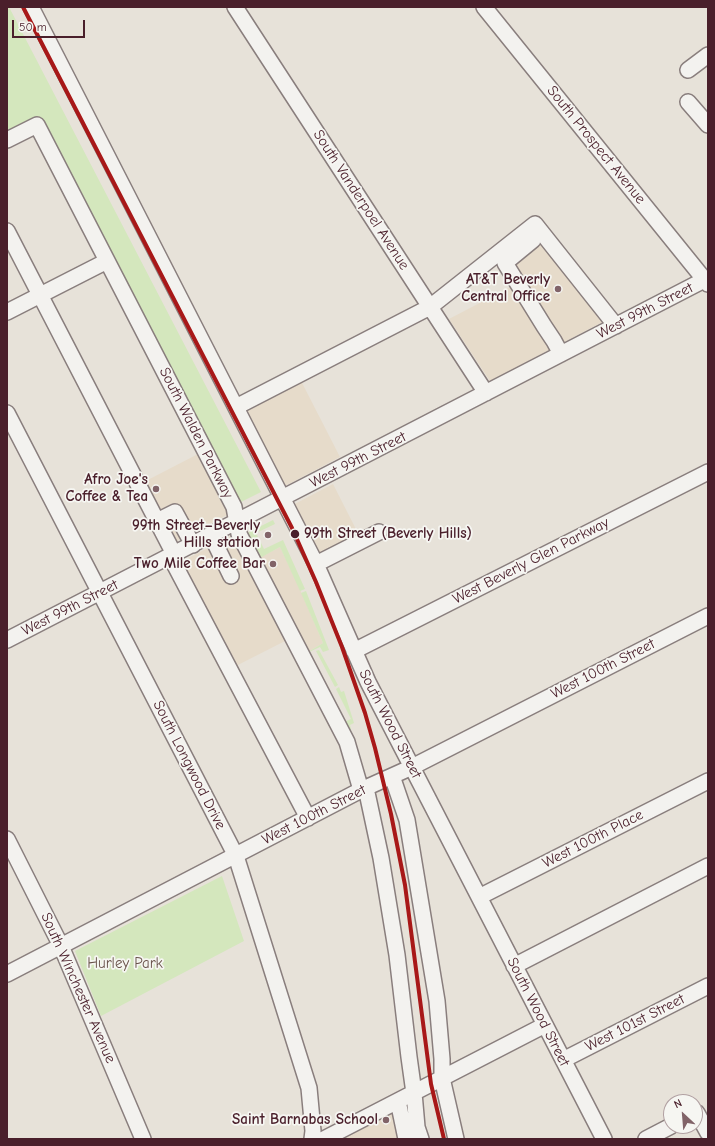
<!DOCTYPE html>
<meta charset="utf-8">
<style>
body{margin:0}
#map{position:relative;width:715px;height:1146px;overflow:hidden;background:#e7e2d9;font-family:"Comic Neue",sans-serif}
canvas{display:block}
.frame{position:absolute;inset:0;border:8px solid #4a1f2b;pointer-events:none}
.north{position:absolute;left:663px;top:1094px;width:40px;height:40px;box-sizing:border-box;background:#f6f6f2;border:1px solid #b1a0a2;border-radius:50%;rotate:334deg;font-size:11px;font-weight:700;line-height:16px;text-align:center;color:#4a1f2b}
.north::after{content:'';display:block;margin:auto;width:14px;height:18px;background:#816368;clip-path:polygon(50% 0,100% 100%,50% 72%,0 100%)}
.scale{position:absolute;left:12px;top:20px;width:73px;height:18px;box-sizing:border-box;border:2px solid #4a1f2b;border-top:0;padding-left:5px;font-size:12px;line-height:14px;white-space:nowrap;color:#4a1f2b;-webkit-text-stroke:3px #f6f6f2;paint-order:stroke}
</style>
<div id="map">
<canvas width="715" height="1146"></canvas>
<div class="frame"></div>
<div class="north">N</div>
<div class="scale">50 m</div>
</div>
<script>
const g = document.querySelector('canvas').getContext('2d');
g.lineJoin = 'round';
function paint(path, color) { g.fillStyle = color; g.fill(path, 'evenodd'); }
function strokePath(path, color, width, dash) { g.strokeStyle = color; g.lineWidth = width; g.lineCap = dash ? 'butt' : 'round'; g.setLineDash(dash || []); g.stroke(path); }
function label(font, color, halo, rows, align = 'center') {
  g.font = font + ' "Comic Neue",sans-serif'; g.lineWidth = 3.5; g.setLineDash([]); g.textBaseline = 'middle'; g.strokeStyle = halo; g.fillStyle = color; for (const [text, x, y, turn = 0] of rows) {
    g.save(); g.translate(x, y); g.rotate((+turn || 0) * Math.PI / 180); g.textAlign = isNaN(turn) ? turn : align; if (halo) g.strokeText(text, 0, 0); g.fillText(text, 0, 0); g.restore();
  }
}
paint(new Path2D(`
 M 535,224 L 610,318 L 490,381 L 449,319 L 514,285 L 496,254 Z
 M 298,375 L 340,457 L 281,488 L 240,406 Z
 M 198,454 L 229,514 L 169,545 L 138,485 Z
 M 333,484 L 363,543 L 321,565 L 291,506 Z
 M 234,536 L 287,640 L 230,669 L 175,565 L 229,537 Z
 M 280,547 L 296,580 L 323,643 L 308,652 L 257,559 Z
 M 393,1112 L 399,1139 L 339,1139 Z`), '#e6dbca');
paint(new Path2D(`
 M 7,7 L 9,7 L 261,492 L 237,504 L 40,120 L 7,136 Z
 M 273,520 L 275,524 L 256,533 L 258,537 L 251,541 L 247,533 Z
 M 283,540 L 305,589 L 300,591 L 280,547 L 260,558 L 253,545 L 260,541 L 264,549 Z
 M 306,591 L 329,650 L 323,652 L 320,647 L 309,652 L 308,652 L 323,643 L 301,593 Z
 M 319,650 L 338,685 L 335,687 L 316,651 Z
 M 339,687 L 341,692 L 344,691 L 354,723 L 350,725 L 351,729 L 349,731 L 344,722 L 351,719 L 336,689 Z
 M 222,876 L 244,941 L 101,1016 L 75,951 Z`), '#d4e7bd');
const minor = new Path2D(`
 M 31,7 L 316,564 L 368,682 L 604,1139
 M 235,7 L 486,393
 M 484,7 L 708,284
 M 688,70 L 708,55
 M 688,102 L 708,125
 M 7,140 L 37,125 L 234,507 L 239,534 L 347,742 L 361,790
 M 7,231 L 174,554
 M 533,240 L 505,263 L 544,326 L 554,341 L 561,354
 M 7,312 L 107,261
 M 236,407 L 430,307 L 535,224 L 616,326
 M 7,413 L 236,856 L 309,1088 L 313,1131 L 312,1139
 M 157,521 L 175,512 L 193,545
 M 211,535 L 231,576
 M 170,556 L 308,818
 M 316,564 L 379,532
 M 7,640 L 708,278
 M 354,651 L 708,472
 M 392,776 L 407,820 L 437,1001 L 442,1059 L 442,1078 L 456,1139
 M 366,788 L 381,858 L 397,955 L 409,1057 L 414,1093 L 417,1127 L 421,1139
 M 7,839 L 61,946 L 143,1139
 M 479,897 L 708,781
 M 514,966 L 708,866
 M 7,974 L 361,790 L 412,767 L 708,616
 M 563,1060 L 708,986
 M 398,1101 L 406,1139
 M 697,1113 L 708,1133
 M 324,1139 L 545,1025
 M 646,1139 L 671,1126`);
strokePath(minor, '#897e7d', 18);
strokePath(minor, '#f3f2ef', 15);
strokePath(new Path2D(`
 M 23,7 L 292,528 L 316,582 L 342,647 L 365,713 L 375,748 L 391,814 L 405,885 L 431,1084 L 444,1139`), '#a81818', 4);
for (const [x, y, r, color] of [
 [558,289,4,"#816368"],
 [156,489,4,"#816368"],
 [295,534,5,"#4a1f2b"],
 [268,535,4,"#816368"],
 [273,564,4,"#816368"],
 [386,1120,4,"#816368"]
]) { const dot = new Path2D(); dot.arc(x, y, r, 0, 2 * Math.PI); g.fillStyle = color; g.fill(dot); strokePath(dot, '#f6f6f2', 1.5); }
label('15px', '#4a1f2b', '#f6f6f2', [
 ["South Prospect Avenue",596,145,51],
 ["South Vanderpoel Avenue",361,200,57],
 ["West 99th Street",645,311,-27],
 ["South Walden Parkway",196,433,63],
 ["West 99th Street",358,460,-27],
 ["West Beverly Glen Parkway",531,561,-27],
 ["West 99th Street",70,608,-27],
 ["West 100th Street",603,669,-27],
 ["South Wood Street",390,724,63],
 ["South Longwood Drive",189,765,63],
 ["West 100th Street",314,815,-27],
 ["West 100th Place",593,839,-27],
 ["South Winchester Avenue",78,988,66],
 ["South Wood Street",538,1012,63],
 ["West 101st Street",635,1023,-27]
]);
label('bold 15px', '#4a1f2b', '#f6f6f2', [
 ["AT&T Beverly",550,280],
 ["Central Office",550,297],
 ["Afro Joe's",148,480],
 ["Coffee & Tea",148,497],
 ["99th Street–Beverly",260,526],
 ["Hills station",260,543],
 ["Two Mile Coffee Bar",265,564],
 ["Saint Barnabas School",378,1120]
], 'right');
label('bold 15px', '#4a1f2b', '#f6f6f2', [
 ["99th Street (Beverly Hills)",304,534]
], 'left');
label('15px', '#68524a', '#f6f6f2', [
 ["Hurley Park",125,964]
]);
</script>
